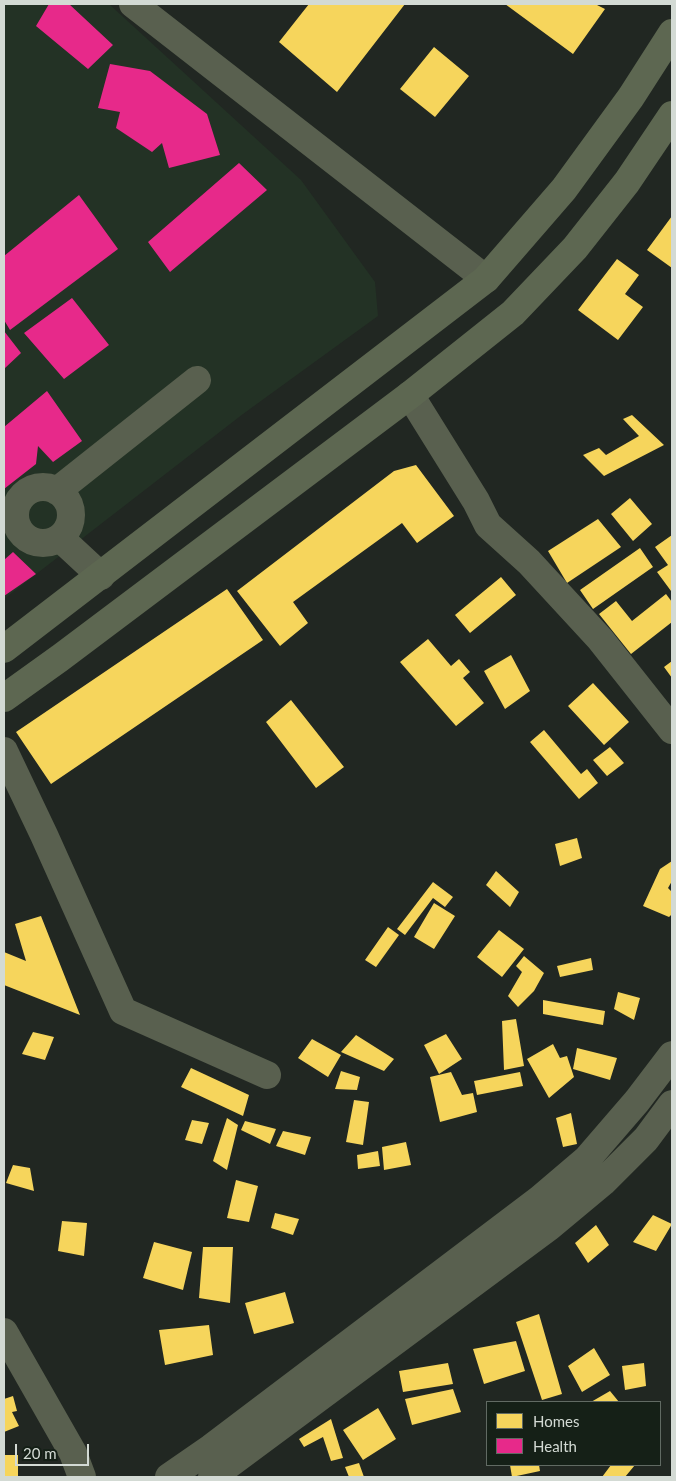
<!DOCTYPE html>
<style>
body{margin:0}
#map{position:relative;width:676px;height:1481px;overflow:hidden;background:#212722;font-family:Lato,sans-serif}
canvas{display:block}
.frame{position:absolute;inset:0;border:5px solid #d3dad4;pointer-events:none}
.legend{position:absolute;left:486px;top:1401px;width:175px;height:65px;box-sizing:border-box;background:#152017;border:1px solid #616a63;margin:0;padding:6px 9px;list-style:none;font-size:15px;color:#d3dad4}
.legend li{display:flex;align-items:center;gap:10px;height:25px}
.legend b{width:25px;border:1px solid #616a63}
.scale{position:absolute;left:15px;top:1444px;width:74px;height:22px;box-sizing:border-box;border:2px solid #d3dad4;border-top:0;padding-left:6px;font-size:15px;line-height:18px;white-space:nowrap;color:#d3dad4;-webkit-text-stroke:4px #152017;paint-order:stroke}
</style>
<div id="map">
<canvas width="676" height="1481"></canvas>
<div class="frame"></div>
<ul class="legend">
<li><b style="height:14px;background:#f6d55c"></b>Homes</li>
<li><b style="height:14px;background:#e7298a"></b>Health</li>
</ul>
<div class="scale">20 m</div>
</div>
<script>
const g = document.querySelector('canvas').getContext('2d');
g.lineJoin = 'round';
function paint(path, color) { g.fillStyle = color; g.fill(path, 'evenodd'); }
function strokePath(path, color, width, dash) { g.strokeStyle = color; g.lineWidth = width; g.lineCap = dash ? 'butt' : 'round'; g.setLineDash(dash || []); g.stroke(path); }
paint(new Path2D(`
 M 4,4 L 109,4 L 301,180 L 375,282 L 378,316 L 243,414 L 4,599 Z`), '#233225');
paint(new Path2D(`
 M 309,4 L 405,4 L 337,92 L 279,42 Z
 M 505,4 L 595,4 L 605,9 L 573,54 Z
 M 434,47 L 469,76 L 435,117 L 400,89 Z
 M 672,216 L 672,268 L 647,250 Z
 M 617,259 L 639,275 L 625,294 L 643,307 L 618,340 L 578,310 Z
 M 632,415 L 664,445 L 604,476 L 583,455 L 599,448 L 606,455 L 639,436 L 623,419 Z
 M 416,465 L 454,516 L 417,543 L 402,523 L 293,602 L 308,623 L 280,646 L 237,591 L 394,471 Z
 M 630,498 L 652,524 L 633,541 L 611,514 Z
 M 598,519 L 621,547 L 567,583 L 548,551 Z
 M 672,535 L 672,590 L 671,591 L 657,572 L 668,565 L 655,547 Z
 M 640,548 L 653,567 L 593,609 L 580,590 Z
 M 501,577 L 516,595 L 470,633 L 455,615 Z
 M 227,589 L 263,640 L 51,784 L 16,732 Z
 M 666,594 L 672,602 L 672,622 L 631,654 L 599,614 L 616,601 L 632,621 Z
 M 428,639 L 451,666 L 459,659 L 470,672 L 463,678 L 484,703 L 456,726 L 400,662 Z
 M 511,655 L 530,691 L 505,709 L 484,671 Z
 M 672,661 L 672,678 L 664,667 Z
 M 593,683 L 629,722 L 604,745 L 568,706 Z
 M 291,700 L 344,767 L 316,788 L 266,722 Z
 M 544,730 L 581,774 L 587,769 L 598,783 L 579,799 L 530,742 Z
 M 610,747 L 624,763 L 607,776 L 593,760 Z
 M 577,838 L 582,858 L 560,866 L 555,844 Z
 M 672,861 L 672,881 L 668,888 L 671,891 L 672,890 L 672,914 L 669,917 L 643,906 L 660,869 Z
 M 496,871 L 519,892 L 510,907 L 486,885 Z
 M 433,882 L 453,897 L 445,907 L 433,898 L 405,935 L 397,929 Z
 M 434,903 L 455,916 L 434,949 L 414,937 Z
 M 41,916 L 80,1015 L 4,985 L 4,952 L 26,961 L 15,924 Z
 M 388,927 L 399,935 L 376,967 L 365,960 Z
 M 499,930 L 524,949 L 502,977 L 477,957 Z
 M 524,956 L 544,973 L 534,991 L 518,1007 L 508,996 L 522,972 L 516,966 Z
 M 591,958 L 593,970 L 560,977 L 557,966 Z
 M 618,992 L 640,998 L 634,1020 L 614,1009 Z
 M 543,1000 L 605,1011 L 603,1025 L 543,1014 Z
 M 516,1019 L 524,1066 L 504,1070 L 502,1021 Z
 M 33,1032 L 54,1037 L 45,1060 L 22,1054 Z
 M 446,1034 L 462,1059 L 439,1074 L 424,1045 Z
 M 356,1035 L 394,1059 L 384,1071 L 341,1052 Z
 M 312,1039 L 341,1055 L 328,1077 L 298,1058 Z
 M 553,1044 L 560,1058 L 567,1056 L 574,1077 L 549,1098 L 527,1059 Z
 M 577,1048 L 617,1058 L 610,1080 L 573,1069 Z
 M 191,1068 L 249,1095 L 243,1116 L 181,1087 Z
 M 341,1071 L 360,1077 L 357,1090 L 335,1089 Z
 M 451,1072 L 462,1095 L 473,1093 L 477,1112 L 440,1122 L 430,1077 Z
 M 520,1072 L 523,1086 L 477,1095 L 474,1081 Z
 M 354,1100 L 369,1102 L 363,1145 L 346,1142 Z
 M 571,1113 L 577,1144 L 563,1147 L 556,1118 Z
 M 227,1118 L 238,1125 L 227,1170 L 213,1161 Z
 M 192,1120 L 209,1123 L 202,1144 L 185,1140 Z
 M 245,1121 L 276,1129 L 270,1144 L 241,1130 Z
 M 283,1131 L 311,1137 L 305,1155 L 276,1146 Z
 M 406,1142 L 411,1165 L 384,1170 L 382,1147 Z
 M 378,1151 L 380,1166 L 358,1169 L 357,1155 Z
 M 13,1165 L 30,1168 L 34,1191 L 6,1183 Z
 M 236,1180 L 258,1186 L 249,1222 L 227,1218 Z
 M 275,1213 L 299,1219 L 293,1235 L 271,1228 Z
 M 653,1215 L 672,1224 L 656,1251 L 633,1242 Z
 M 62,1221 L 87,1223 L 84,1256 L 58,1251 Z
 M 596,1225 L 609,1245 L 588,1263 L 575,1243 Z
 M 154,1242 L 192,1252 L 183,1290 L 143,1278 Z
 M 203,1247 L 233,1247 L 230,1303 L 199,1298 Z
 M 285,1292 L 294,1323 L 254,1334 L 245,1303 Z
 M 539,1314 L 562,1394 L 542,1400 L 516,1322 Z
 M 209,1325 L 213,1355 L 165,1365 L 159,1330 Z
 M 516,1341 L 525,1371 L 484,1384 L 473,1349 Z
 M 594,1348 L 610,1375 L 582,1392 L 568,1366 Z
 M 448,1363 L 453,1384 L 403,1392 L 399,1371 Z
 M 644,1363 L 646,1386 L 625,1390 L 622,1366 Z
 M 453,1389 L 461,1412 L 412,1425 L 405,1399 Z
 M 610,1391 L 619,1402 L 591,1402 Z
 M 13,1396 L 17,1411 L 12,1412 L 19,1426 L 4,1432 L 4,1399 Z
 M 378,1408 L 396,1439 L 363,1460 L 343,1430 Z
 M 331,1419 L 343,1458 L 331,1461 L 323,1437 L 304,1447 L 299,1439 Z
 M 4,1455 L 18,1455 L 18,1477 L 4,1477 Z
 M 359,1463 L 364,1477 L 349,1477 L 345,1467 Z
 M 510,1465 L 539,1465 L 540,1471 L 512,1477 Z
 M 611,1465 L 635,1465 L 625,1477 L 602,1477 Z`), '#f6d55c');
paint(new Path2D(`
 M 49,4 L 69,4 L 113,45 L 88,69 L 36,26 Z
 M 110,64 L 150,71 L 207,114 L 220,155 L 169,168 L 162,143 L 152,152 L 116,128 L 120,112 L 98,108 Z
 M 239,163 L 267,190 L 170,272 L 148,242 Z
 M 79,195 L 118,249 L 10,330 L 4,320 L 4,256 Z
 M 72,298 L 109,345 L 64,379 L 24,333 Z
 M 4,331 L 21,353 L 4,369 Z
 M 47,391 L 82,441 L 53,462 L 38,446 L 36,464 L 4,489 L 4,427 Z
 M 13,552 L 36,574 L 4,596 L 4,560 Z`), '#e7298a');
strokePath(new Path2D(`
 M 133,4 L 486,279
 M 410,395 L 476,501 L 488,525 L 529,562 L 600,639 L 672,730
 M15 515a28 28 0 1 1 56 0a28 28 0 1 1-56 0Z
 M 57,491 L 197,380
 M 60,538 L 101,576
 M 4,751 L 44,835 L 123,1011 L 267,1075
 M 4,1332 L 73,1453 L 82,1477
 M 169,1477 L 211,1448 L 540,1199 L 587,1159 L 637,1101 L 672,1055
 M 212,1477 L 549,1227 L 603,1182 L 646,1139 L 672,1104`), '#59604f', 28);
strokePath(new Path2D(`
 M 4,649 L 486,279 L 564,189 L 631,97 L 672,33
 M 4,698 L 60,658 L 410,395 L 513,313 L 575,248 L 627,182 L 672,115`), '#5d6751', 28);
</script>
